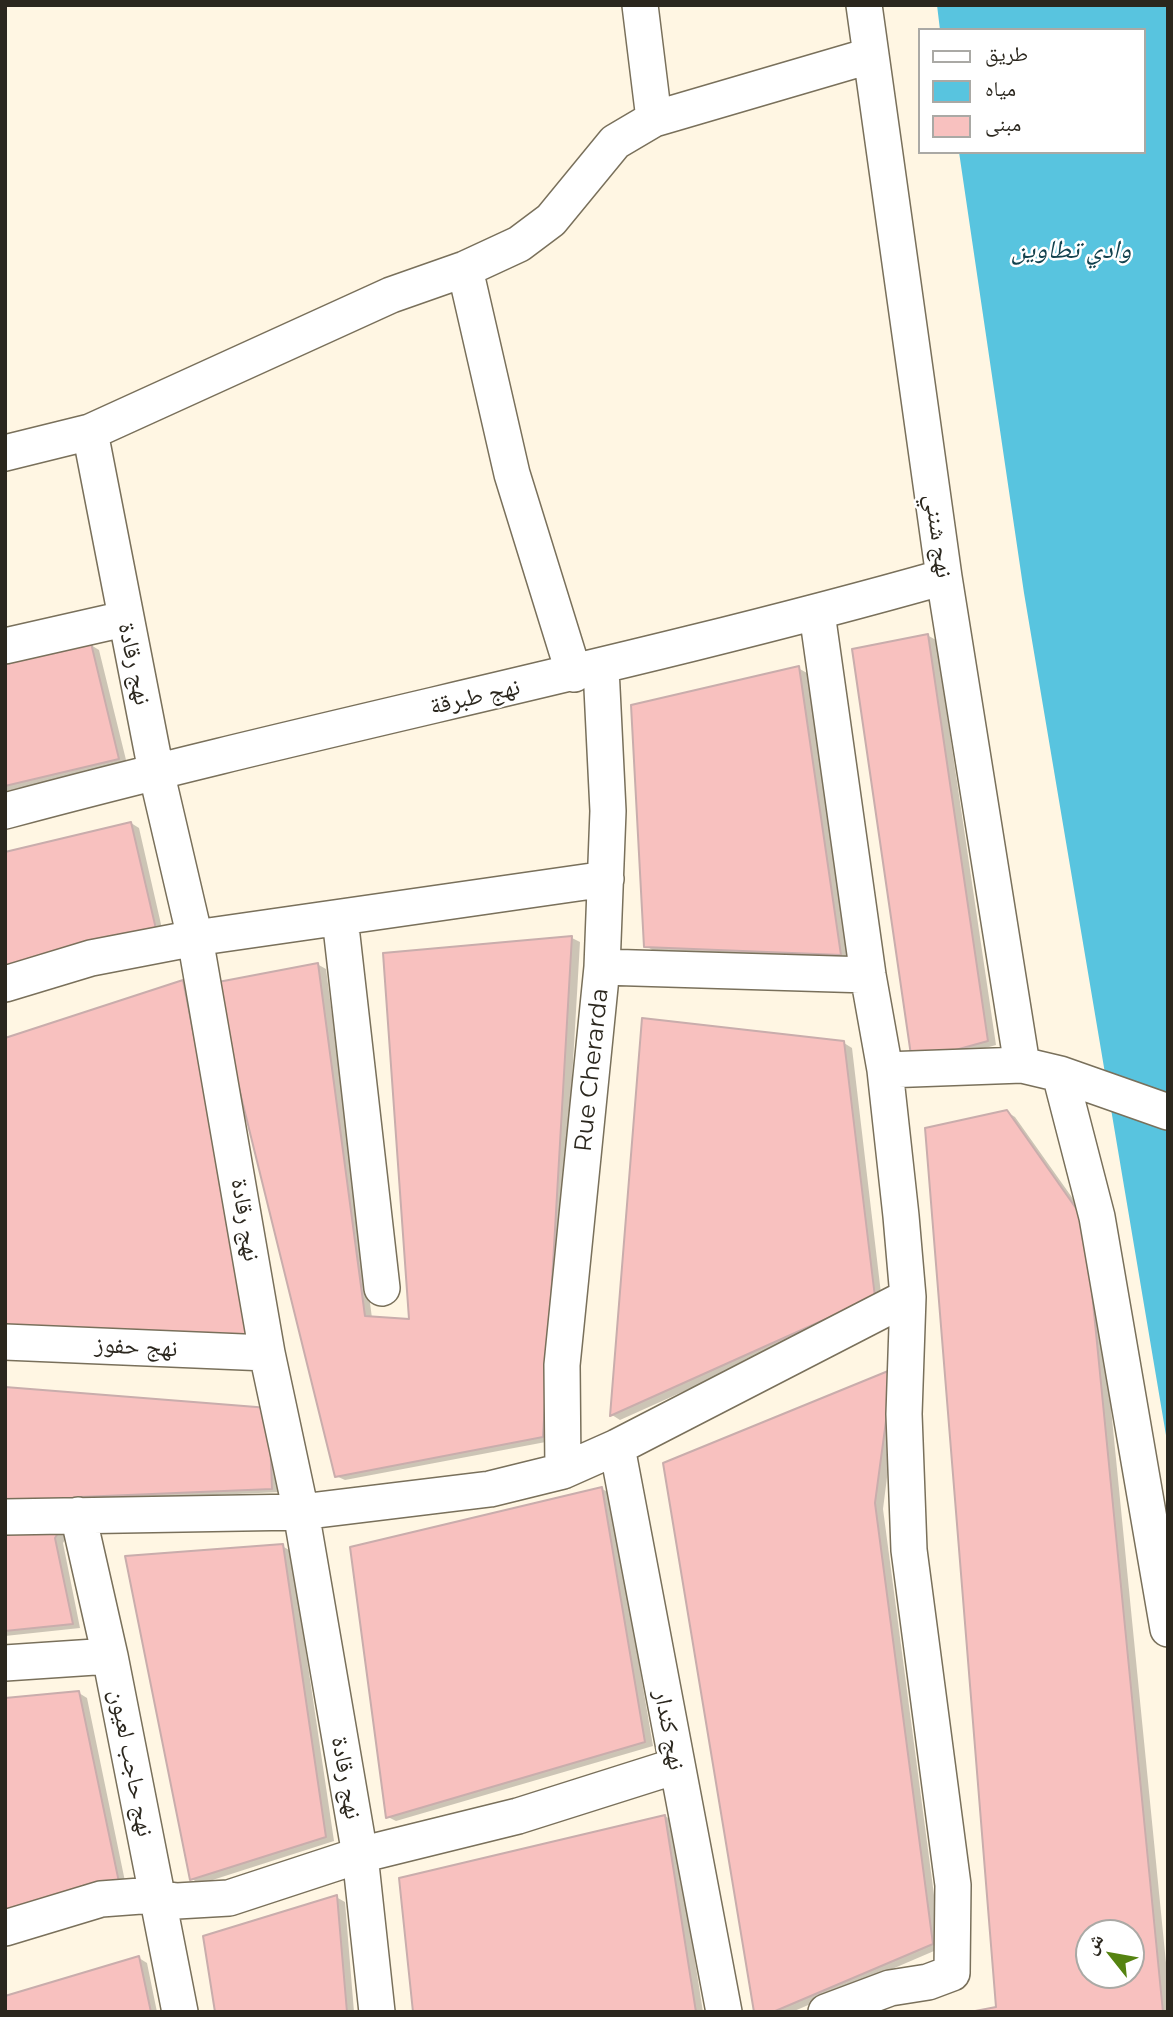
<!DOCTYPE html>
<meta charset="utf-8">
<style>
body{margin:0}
#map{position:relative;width:1173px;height:2017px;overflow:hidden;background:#fff6e3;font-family:Montserrat,"Noto Naskh Arabic",sans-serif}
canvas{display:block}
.frame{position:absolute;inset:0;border:7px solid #2b271e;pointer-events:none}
.legend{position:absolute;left:918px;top:28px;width:228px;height:126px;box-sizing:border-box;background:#fff;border:2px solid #aaa9a5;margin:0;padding:9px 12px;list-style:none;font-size:21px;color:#2b271e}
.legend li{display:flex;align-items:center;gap:14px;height:35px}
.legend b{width:35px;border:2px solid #aaa9a5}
.north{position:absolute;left:1075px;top:1919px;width:70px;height:70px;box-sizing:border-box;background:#fff;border:2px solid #aaa9a5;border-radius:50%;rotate:301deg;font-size:19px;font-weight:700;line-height:28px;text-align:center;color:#2b271e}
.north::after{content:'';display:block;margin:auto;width:24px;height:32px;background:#558311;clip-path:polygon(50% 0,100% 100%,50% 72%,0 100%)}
</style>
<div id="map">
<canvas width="1173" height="2017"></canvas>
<div class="frame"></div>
<ul class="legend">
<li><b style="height:9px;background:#fff"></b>طريق</li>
<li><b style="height:19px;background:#58c4df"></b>مياه</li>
<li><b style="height:19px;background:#f8c1bf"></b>مبنى</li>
</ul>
<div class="north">ش</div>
</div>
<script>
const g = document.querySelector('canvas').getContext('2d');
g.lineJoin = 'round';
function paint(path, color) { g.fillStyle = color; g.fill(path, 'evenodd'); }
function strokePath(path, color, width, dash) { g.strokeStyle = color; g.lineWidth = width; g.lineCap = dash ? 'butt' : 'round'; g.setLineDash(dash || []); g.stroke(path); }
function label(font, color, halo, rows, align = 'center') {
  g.font = font + ' Montserrat,"Noto Naskh Arabic",sans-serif'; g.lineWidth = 5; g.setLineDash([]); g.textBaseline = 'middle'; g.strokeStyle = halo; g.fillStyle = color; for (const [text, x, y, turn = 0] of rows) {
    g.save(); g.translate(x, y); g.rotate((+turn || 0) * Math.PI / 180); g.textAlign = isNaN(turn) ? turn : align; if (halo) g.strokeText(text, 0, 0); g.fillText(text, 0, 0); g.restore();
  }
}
paint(new Path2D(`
 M 937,5 L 1168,5 L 1168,1447 L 1024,593 L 959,152 L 1143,152 L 1143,30 L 940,30 Z`), '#58c4df');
paint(new Path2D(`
 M 927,635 L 936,640 L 996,1045 L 922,1066 Z
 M 91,645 L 99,650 L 127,764 L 5,792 L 5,665 Z
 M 798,668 L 807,673 L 848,959 L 654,951 L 646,946 Z
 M 131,823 L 139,828 L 163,933 L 5,981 Z
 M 572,938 L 580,942 L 551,1441 L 345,1480 L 336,1476 L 317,964 L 326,969 L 372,1318 L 411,1321 L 385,955 Z
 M 183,982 L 191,987 L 261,1345 L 5,1330 Z
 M 643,1020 L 844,1043 L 852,1048 L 882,1302 L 620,1420 L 612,1415 Z
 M 1007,1112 L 1015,1117 L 1093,1227 L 1168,1983 L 1168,2012 L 980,2012 L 998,2009 ZM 1089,1933 L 1131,1933 L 1131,1975 L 1089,1975 Z
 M 900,1375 L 883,1509 L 941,1948 L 792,2012 L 756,2012 L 665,1464 Z
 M 5,1388 L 268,1410 L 280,1492 L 88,1501 L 63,1543 L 80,1628 L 5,1636 Z
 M 602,1489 L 610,1493 L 653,1746 L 396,1821 L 388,1817 Z
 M 282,1546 L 291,1551 L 334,1841 L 200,1884 L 192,1879 Z
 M 79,1693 L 87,1698 L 127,1891 L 5,1928 Z
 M 665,1816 L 673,1821 L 703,2012 L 415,2012 Z
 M 336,1897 L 345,1902 L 354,2012 L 216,2012 Z
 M 139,1958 L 147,1963 L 157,2012 L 5,2012 Z`), '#0003');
const building = new Path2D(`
 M 928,634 L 988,1041 L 912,1062 L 852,649 Z
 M 91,643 L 119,759 L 5,786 L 5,663 Z
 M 799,666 L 841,955 L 644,947 L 631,705 Z
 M 131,822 L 156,929 L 5,975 L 5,852 Z
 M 572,936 L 543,1437 L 335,1477 L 213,983 L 318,963 L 365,1316 L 409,1319 L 383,953 Z
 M 183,980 L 254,1341 L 5,1327 L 5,1038 Z
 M 642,1018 L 844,1041 L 875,1297 L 610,1416 Z
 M 1007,1110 L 1085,1221 L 1163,2012 L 970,2012 L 996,2007 L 925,1128 ZM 1089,1933 L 1131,1933 L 1131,1975 L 1089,1975 Z
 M 893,1369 L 875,1503 L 933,1944 L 773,2012 L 754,2012 L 663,1463 Z
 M 5,1387 L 269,1408 L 272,1489 L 80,1497 L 55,1538 L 73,1624 L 5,1631 Z
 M 602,1487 L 645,1742 L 386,1818 L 350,1547 Z
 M 283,1544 L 326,1837 L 190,1880 L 125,1556 Z
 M 79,1691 L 120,1887 L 5,1921 L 5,1698 Z
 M 665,1815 L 696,2012 L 413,2012 L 399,1878 Z
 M 337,1895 L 347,2012 L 215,2012 L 203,1936 Z
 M 139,1956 L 151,2012 L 5,2012 L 5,1996 Z`);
paint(building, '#f8c1bf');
strokePath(building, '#c9adac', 2);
const minor = new Path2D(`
 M 640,5 L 654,119
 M 864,5 L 944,577 L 1022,1065
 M 465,269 L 512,474 L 574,674
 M 90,432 L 156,771 L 195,938 L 267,1353 L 301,1512 L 360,1855 L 377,2012
 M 5,453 L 90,432 L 391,295 L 465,269 L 519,244 L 551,220 L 615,142 L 654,119 L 869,56
 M 817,613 L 868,975 L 885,1070 L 901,1216 L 908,1297 L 904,1414 L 909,1550 L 953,1885 L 952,1973 L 928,1982 L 890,1988 L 826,2012
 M 5,646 L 124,619
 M 5,811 C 317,727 633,665 944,577
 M 340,918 L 382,1288
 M 602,967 L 868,975
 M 5,984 L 91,958 L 195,938 L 606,879
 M 885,1070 L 1022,1065 L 1060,1074 L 1168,1112
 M 1060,1074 L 1097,1217 L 1168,1629
 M 5,1342 L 267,1353
 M 617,1447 L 724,2012
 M 563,1471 L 562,1365 L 602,967 L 608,811 L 601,668
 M 78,1515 L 110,1656 L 180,2012
 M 5,1517 L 301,1512 L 490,1489 L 563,1471 L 617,1447 L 908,1297
 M 5,1663 L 110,1656
 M 5,1928 L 101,1899 L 141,1896 L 177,1901 L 229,1898 L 360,1855 L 518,1816 L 676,1766`);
strokePath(minor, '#79705b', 38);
strokePath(minor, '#fff', 35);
label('24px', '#2b271e', '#fff', [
 ["نهج شنني",938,536,82],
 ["نهج رقادة",134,664,78],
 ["نهج طبرقة",475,697,-13],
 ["Rue Cherarda",592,1070,-84],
 ["نهج رقادة",245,1220,81],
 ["نهج حفوز",136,1347,3],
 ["نهج كندار",669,1730,79],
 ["نهج حاجب لعيون",131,1763,79],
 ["نهج رقادة",346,1778,80]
]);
label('italic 26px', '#12424e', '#fff', [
 ["وادي تطاوين",1071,250]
]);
</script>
